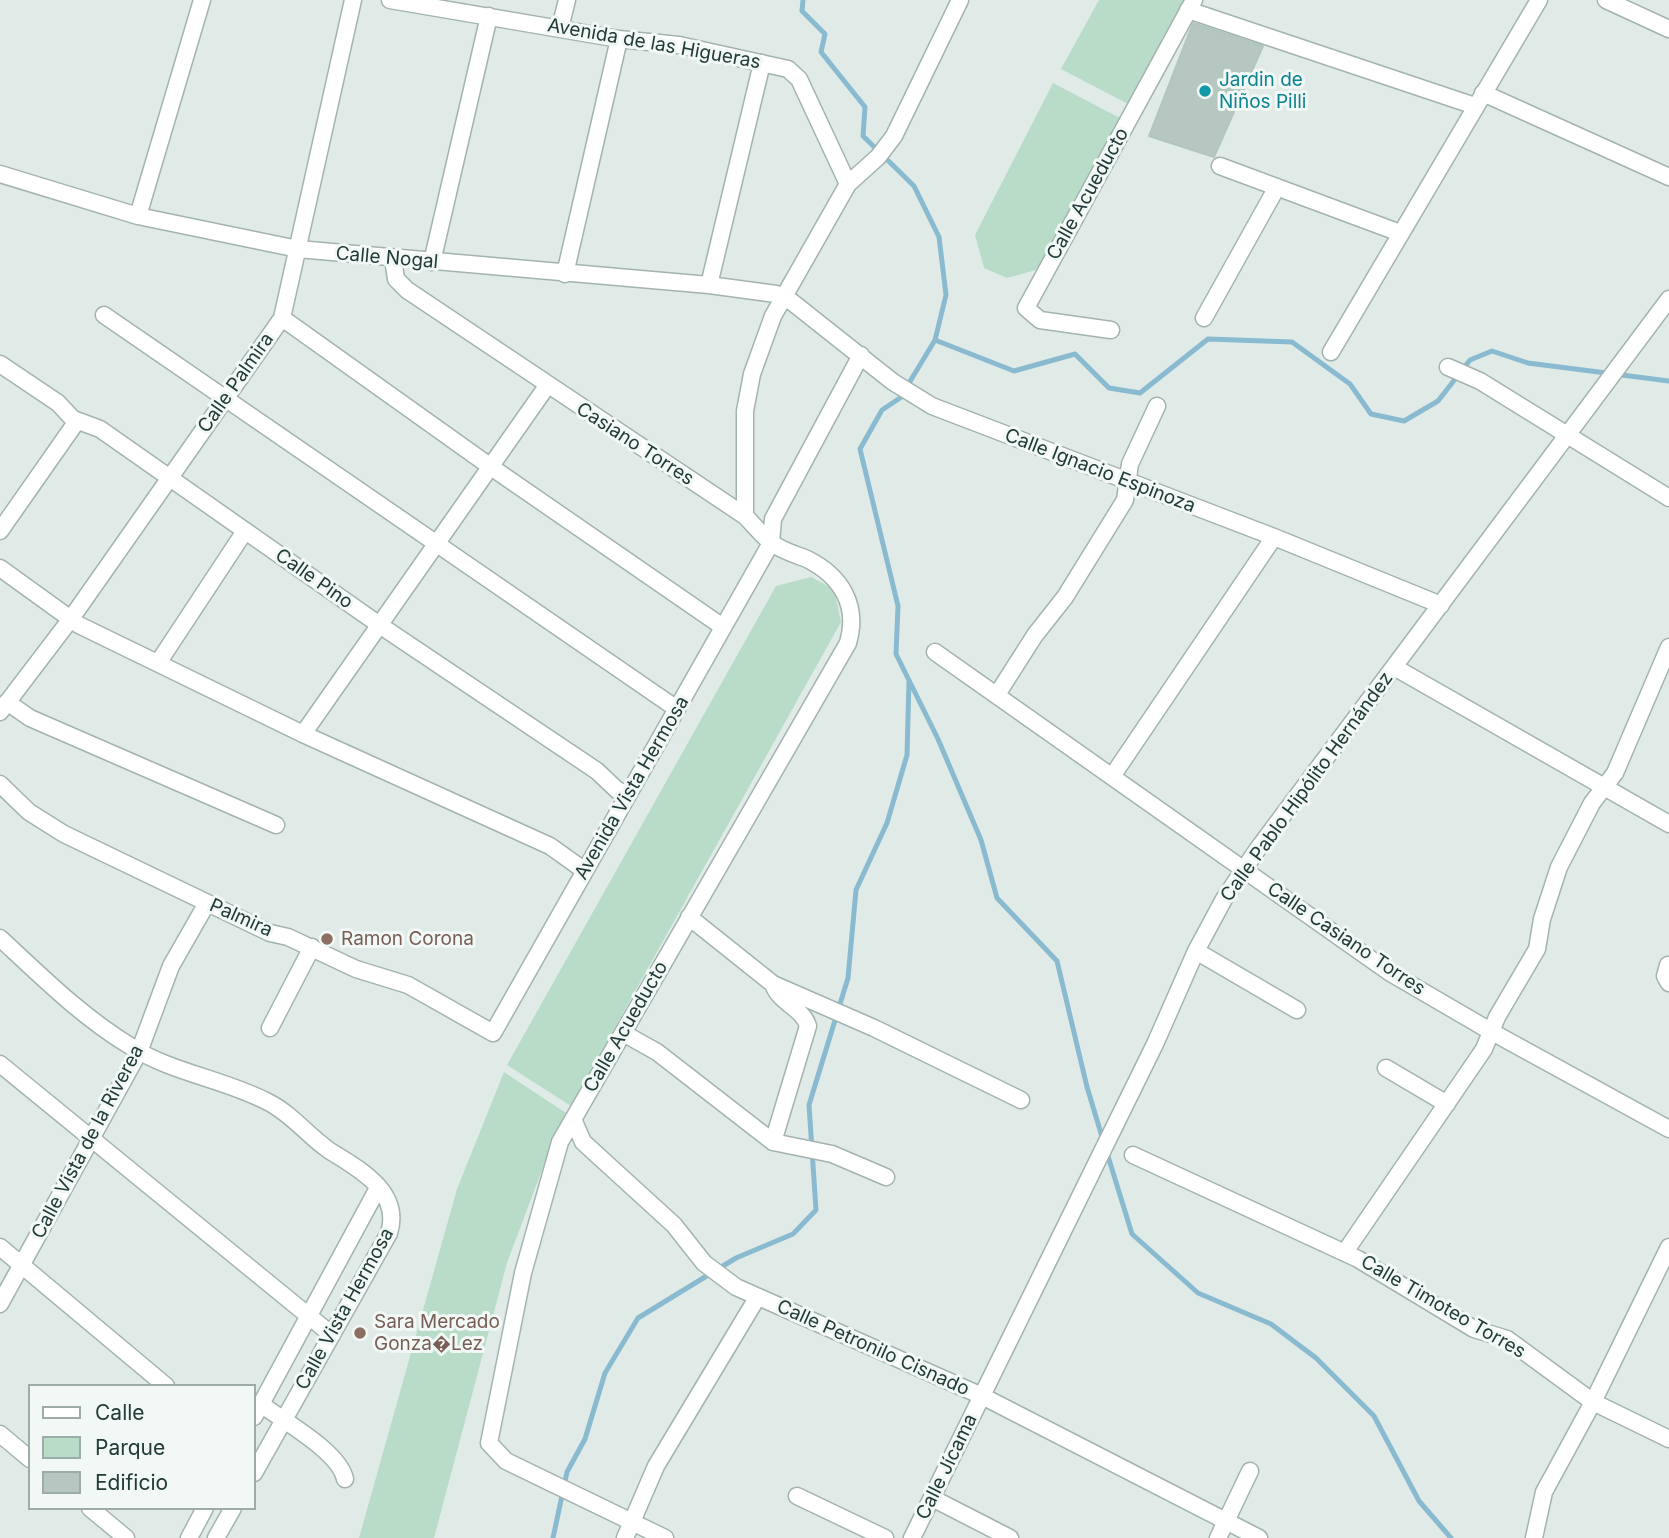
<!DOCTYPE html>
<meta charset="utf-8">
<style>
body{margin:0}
#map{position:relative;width:1669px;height:1538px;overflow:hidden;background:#e0ebe8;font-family:Inter,sans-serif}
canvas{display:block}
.legend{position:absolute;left:28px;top:1384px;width:228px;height:126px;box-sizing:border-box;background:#f1f8f5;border:2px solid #9eaca9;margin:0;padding:9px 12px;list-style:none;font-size:21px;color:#213b38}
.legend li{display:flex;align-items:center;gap:14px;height:35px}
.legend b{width:35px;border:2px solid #9eaca9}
</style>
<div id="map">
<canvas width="1669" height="1538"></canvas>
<ul class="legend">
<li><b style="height:9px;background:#fff"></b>Calle</li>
<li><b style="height:19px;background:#b9dcc8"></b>Parque</li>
<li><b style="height:19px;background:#b6c6c1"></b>Edificio</li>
</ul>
</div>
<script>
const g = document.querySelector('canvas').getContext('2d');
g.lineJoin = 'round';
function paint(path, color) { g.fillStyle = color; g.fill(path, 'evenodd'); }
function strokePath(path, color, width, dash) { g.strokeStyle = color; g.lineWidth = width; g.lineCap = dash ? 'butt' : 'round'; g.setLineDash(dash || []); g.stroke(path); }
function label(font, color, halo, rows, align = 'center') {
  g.font = font + ' Inter,sans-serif'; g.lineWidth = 6; g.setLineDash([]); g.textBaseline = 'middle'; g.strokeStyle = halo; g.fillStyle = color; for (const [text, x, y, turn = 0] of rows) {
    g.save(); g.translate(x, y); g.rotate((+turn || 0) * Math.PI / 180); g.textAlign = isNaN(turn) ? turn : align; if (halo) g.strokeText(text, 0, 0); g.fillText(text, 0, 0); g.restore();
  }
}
paint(new Path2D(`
 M 1099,0 L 1186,0 L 1128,104 L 1061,69 Z
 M 1053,83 L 1120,118 L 1040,269 L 1007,278 L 984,268 L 975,235 Z
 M 811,577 L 834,589 L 841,622 L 571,1106 L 507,1065 L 776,586 Z
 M 504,1072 L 566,1113 L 557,1130 L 507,1263 L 434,1538 L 359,1538 L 457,1189 Z`), '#b9dcc8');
strokePath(new Path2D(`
 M 803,0 L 802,11 L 825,34 L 821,52 L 865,107 L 863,136 L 914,186 L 939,237 L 946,295 L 935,340 L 900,398 L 882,410 L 860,449 L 898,606 L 896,654 L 938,739 L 981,840 L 997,898 L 1057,961 L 1087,1087 L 1103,1140
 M 935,340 L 1014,371 L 1075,354 L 1109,388 L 1140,393 L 1208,339 L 1292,342 L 1350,384 L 1371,414 L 1404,421 L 1438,401 L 1470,360 L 1492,351 L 1528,363 L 1669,381
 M 1107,1153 L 1132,1234 L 1198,1293 L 1271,1324 L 1316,1358 L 1374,1416 L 1419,1501 L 1451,1538
 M 553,1538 L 567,1472 L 585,1439 L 605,1373 L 638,1318 L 736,1258 L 793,1234 L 816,1210 L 809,1105 L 848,978 L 856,890 L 887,823 L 907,755 L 909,681`), '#89bad0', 5);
const building = new Path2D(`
 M 1193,23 L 1263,46 L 1214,157 L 1149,136 Z`);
paint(building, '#b6c6c1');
strokePath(building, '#b3c5c0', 2);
const minor = new Path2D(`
 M 390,0 L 619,39 L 679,45 L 788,69 L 799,79 L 848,184
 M 1606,0 L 1669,29
 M 1188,10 L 1475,106
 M 560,28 L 567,0
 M 1483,93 L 1669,177
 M 1220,166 L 1400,233
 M 0,174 L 138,216 L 298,249 L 709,285 L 776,294 L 792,302 L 893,382 L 932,406 L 1274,537 L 1441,605
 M 138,216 L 202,0
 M 393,259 L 396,279 L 407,290 L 745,516 C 754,525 762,536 772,543 C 782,551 795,554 807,559 C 841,576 859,605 848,643 L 560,1142 L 523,1273 L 489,1443 L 506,1461 L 665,1538
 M 432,262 L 489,16
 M 565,274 L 619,39
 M 709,285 L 762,63
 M 104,315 L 677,709
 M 282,318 L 491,467 L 723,627
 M 1204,318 L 1277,187
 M 1111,330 L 1040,320 L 1026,308 L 1194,0
 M 1331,352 L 1539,0
 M 0,364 L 58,403 L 73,419 L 100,429 L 381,626 L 597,771 L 617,790 L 628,794
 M 1448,367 L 1480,381 L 1669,498
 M 745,516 L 745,411 L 752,374 L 773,316 L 848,184 L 878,157 L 894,136 L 960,0
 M 0,531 L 77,421
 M 0,568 L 79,625 L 303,734 L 550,846 L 585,871
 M 935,652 L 1389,972 L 1492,1032 L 1669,1129
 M 158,663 L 245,531
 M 1394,667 L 1669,824
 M 998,693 L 1035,635 L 1065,597 L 1125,500 L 1130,464 L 1157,406
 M 7,702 L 30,718 L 276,825
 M 0,712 L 70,620 L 282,318 L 353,0
 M 303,734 L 547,386
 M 1113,775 L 1274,537
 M 0,784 L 29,812 L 64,834 L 270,933 L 288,937 L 356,969 L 408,985 L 493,1033 L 771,543 L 773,519 L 861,355
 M 689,917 L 773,984 L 874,1028 L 1021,1100
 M 0,938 C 42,977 81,1016 130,1046 C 172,1073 224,1079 268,1102 C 292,1114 308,1136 330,1151 C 359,1169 402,1192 389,1233 L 254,1473
 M 1196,951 L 1297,1010
 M 1668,965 L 1665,976 L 1669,983
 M 773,984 C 779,1003 803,1008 808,1026 L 773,1142
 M 270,1028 L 312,947
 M 623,1033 L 657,1052 L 773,1142 L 832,1154 L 886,1177
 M 0,1064 L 332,1335
 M 1386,1068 L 1447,1104
 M 573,1119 L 583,1142 L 674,1225 L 704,1263 L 736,1287 L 982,1396 L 1259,1538
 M 1133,1155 L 1358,1259 L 1474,1329 L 1507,1339 L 1593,1402 L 1669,1439
 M 0,1247 L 166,1386
 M 1345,1252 L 1484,1049 L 1497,1017 L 1537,949 L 1542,919 L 1559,867 L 1592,803 L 1615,773 L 1669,647
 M 0,1304 L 139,1052 L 171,966 L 207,903
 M 261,1404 C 284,1422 339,1451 345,1479
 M 254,1417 L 378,1188
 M 0,1434 L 30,1459
 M 797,1496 L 885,1538
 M 932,1498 L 1010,1538
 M 90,1508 L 126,1538
 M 189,1538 L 205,1508
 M 216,1538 L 233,1508
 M 625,1538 L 656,1466 L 757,1298
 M 912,1538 L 1155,1044 L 1196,951 L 1224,899 L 1257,850 L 1669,299
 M 1218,1538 L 1250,1471
 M 1534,1538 L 1544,1492 L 1593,1402 L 1669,1247`);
strokePath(minor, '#a3b3b0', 19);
strokePath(minor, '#fff', 16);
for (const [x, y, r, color] of [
 [1205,91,7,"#0f9aa8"],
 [327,939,7,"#8d6e63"],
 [360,1333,7,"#8d6e63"]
]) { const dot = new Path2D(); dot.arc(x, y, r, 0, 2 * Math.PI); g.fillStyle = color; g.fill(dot); strokePath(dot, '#f1f8f5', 2.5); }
label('19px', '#213b38', '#f1f8f5', [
 ["Avenida de las Higueras",654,44,10],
 ["Calle Acueducto",1088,194,-61],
 ["Calle Nogal",387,258,5],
 ["Calle Palmira",236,383,-55],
 ["Casiano Torres",635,444,33],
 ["Calle Ignacio Espinoza",1100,471,21],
 ["Calle Pino",314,579,35],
 ["Calle Pablo Hipólito Hernández",1307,787,-54],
 ["Avenida Vista Hermosa",632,788,-60],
 ["Palmira",241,918,24],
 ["Calle Casiano Torres",1346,939,34],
 ["Calle Acueducto",626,1027,-60],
 ["Calle Vista de la Riverea",88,1142,-62],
 ["Calle Timoteo Torres",1443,1307,30],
 ["Calle Vista Hermosa",345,1309,-61],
 ["Calle Petronilo Cisnado",873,1348,24],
 ["Calle Jícama",947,1467,-64]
]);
label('19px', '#0d838f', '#f1f8f5', [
 ["Jardin de",1219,80],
 ["Niños Pilli",1219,102]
], 'left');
label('19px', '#785e54', '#f1f8f5', [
 ["Ramon Corona",341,939],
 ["Sara Mercado",374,1322],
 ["Gonza�Lez",374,1344]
], 'left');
</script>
